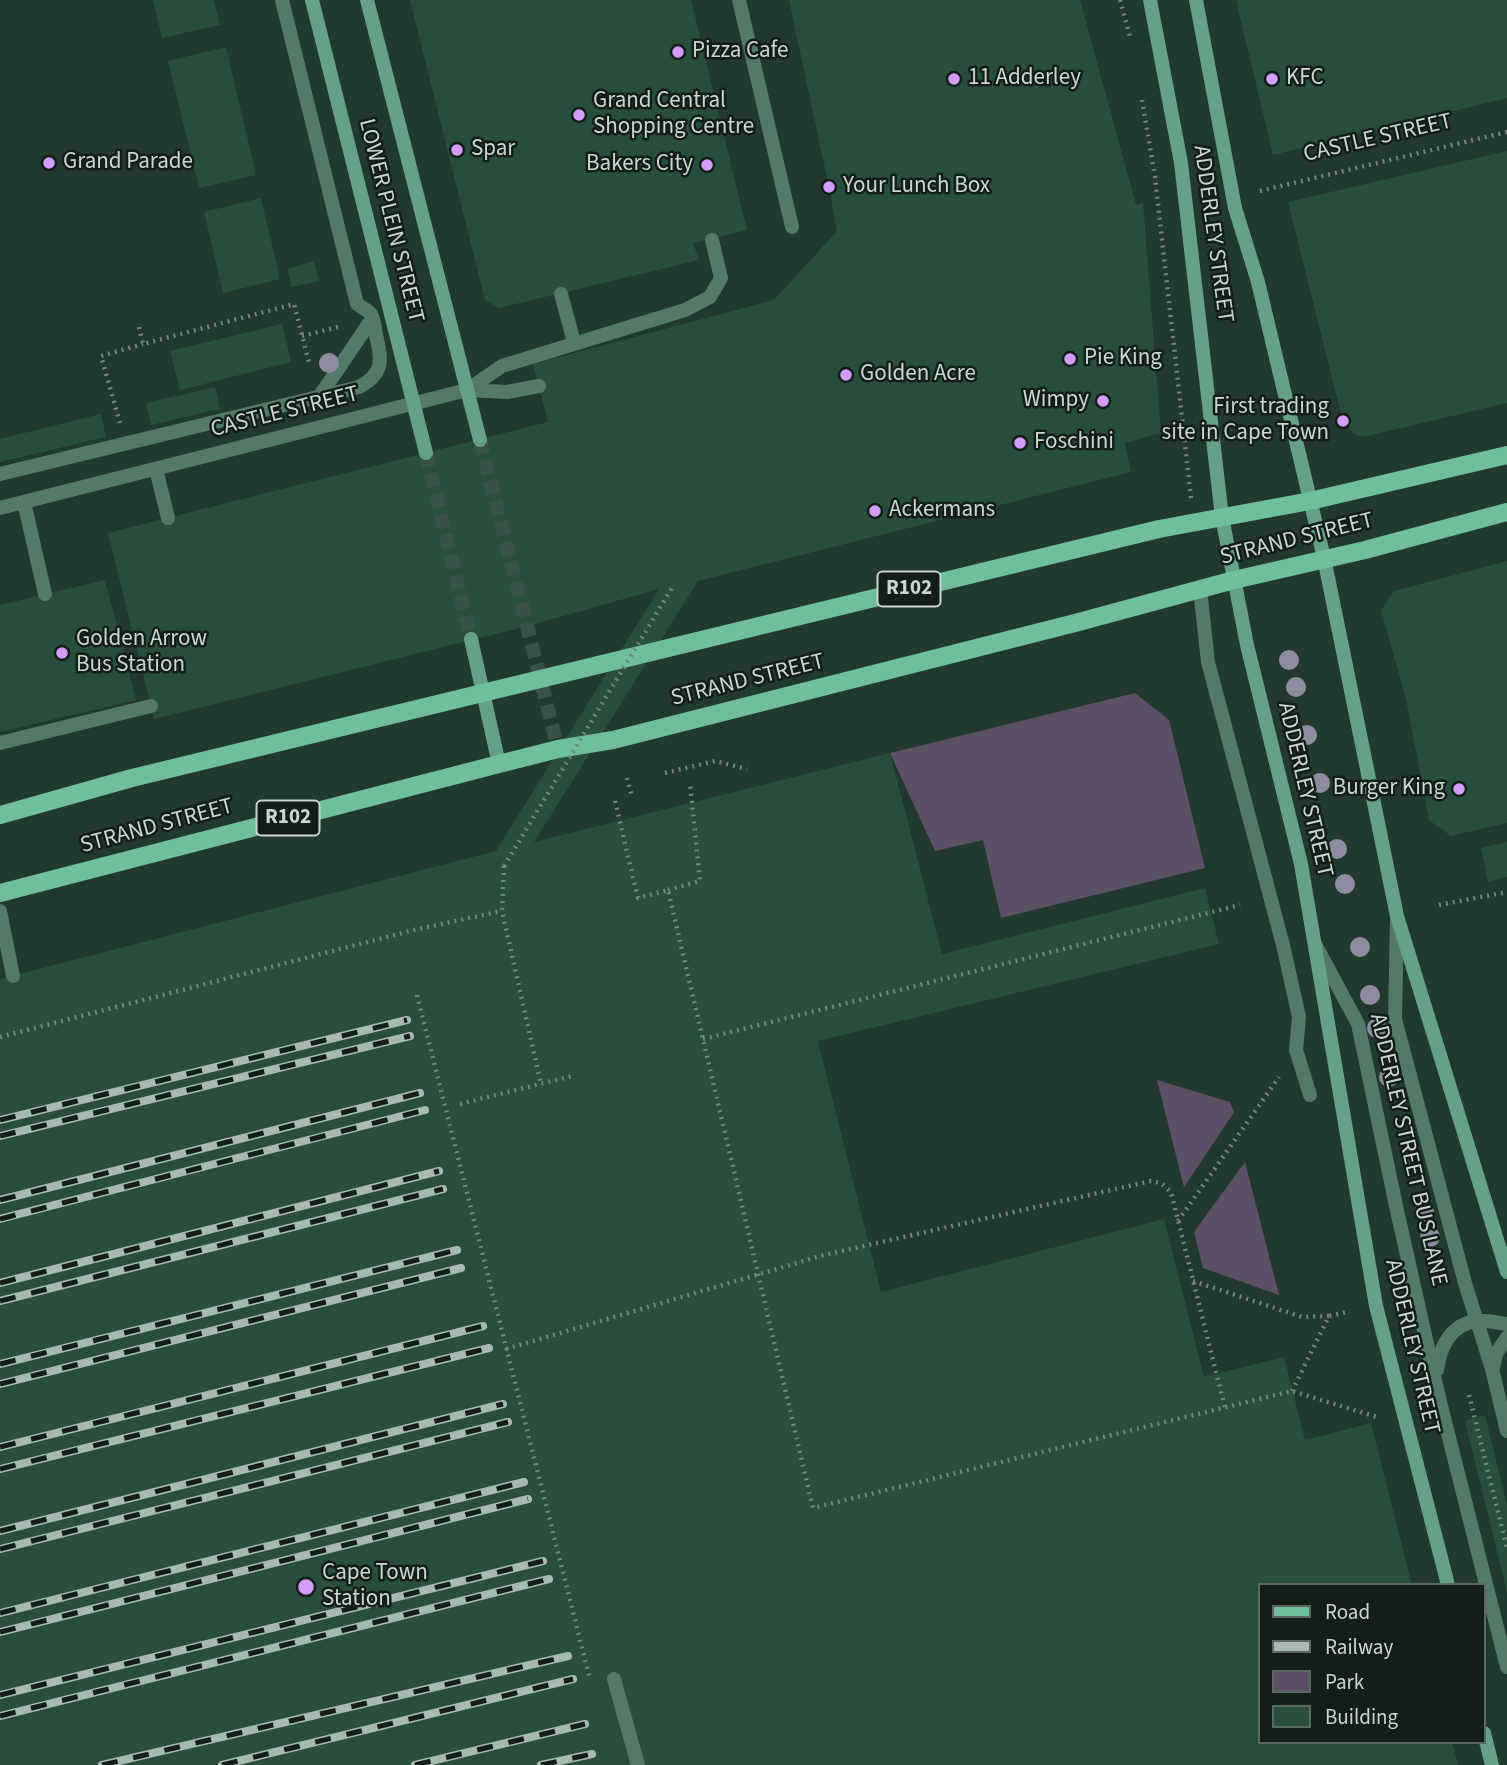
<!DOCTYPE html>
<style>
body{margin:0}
#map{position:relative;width:1507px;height:1765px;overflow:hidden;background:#21392f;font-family:"Source Sans 3",sans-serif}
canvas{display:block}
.legend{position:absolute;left:1258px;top:1583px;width:228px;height:161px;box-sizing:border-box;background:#131e19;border:2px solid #5b6862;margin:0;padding:9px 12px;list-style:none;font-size:21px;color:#c8d7d0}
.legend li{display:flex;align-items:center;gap:14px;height:35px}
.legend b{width:35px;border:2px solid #5b6862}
</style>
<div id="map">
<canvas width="1507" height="1765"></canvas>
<ul class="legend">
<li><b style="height:9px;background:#6fbf9d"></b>Road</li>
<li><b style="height:9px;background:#a8b9b1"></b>Railway</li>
<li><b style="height:19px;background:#5c5067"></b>Park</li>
<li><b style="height:19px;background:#294e3e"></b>Building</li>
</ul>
</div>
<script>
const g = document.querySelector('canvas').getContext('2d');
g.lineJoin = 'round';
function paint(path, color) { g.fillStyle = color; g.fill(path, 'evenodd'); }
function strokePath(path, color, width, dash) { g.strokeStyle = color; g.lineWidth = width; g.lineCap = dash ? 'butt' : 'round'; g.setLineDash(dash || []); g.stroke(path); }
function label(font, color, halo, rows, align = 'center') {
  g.font = font + ' "Source Sans 3",sans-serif'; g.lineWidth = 5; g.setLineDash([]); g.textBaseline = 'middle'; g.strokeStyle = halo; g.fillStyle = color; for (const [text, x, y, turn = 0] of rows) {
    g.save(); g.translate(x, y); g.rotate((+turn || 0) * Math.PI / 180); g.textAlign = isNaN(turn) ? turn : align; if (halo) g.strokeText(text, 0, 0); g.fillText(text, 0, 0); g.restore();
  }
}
paint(new Path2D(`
 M 1135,693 L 1169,720 L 1205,868 L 1001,918 L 983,840 L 935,851 L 890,753 Z
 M 1157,1080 L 1230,1102 L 1234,1112 L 1184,1187 Z
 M 1245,1162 L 1279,1295 L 1203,1268 L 1194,1232 Z`), '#5c5067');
paint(new Path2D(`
 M 153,0 L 214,0 L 220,25 L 162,38 Z
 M 410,0 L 691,0 L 747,230 L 693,243 L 699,260 L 499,308 L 485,300 Z
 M 789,0 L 1080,0 L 1136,205 L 1143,203 L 1161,433 L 1125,443 L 1131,472 L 698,581 L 534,842 L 890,753 L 942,954 L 1205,888 L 1219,944 L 818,1041 L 881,1292 L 1164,1219 L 1204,1377 L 1284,1357 L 1305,1440 L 1371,1423 L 1412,1585 L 1260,1585 L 1260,1742 L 1452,1742 L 1458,1765 L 0,1765 L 0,979 L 496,851 L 659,589 L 528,626 L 154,719 L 108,533 L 548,422 L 533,364 L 774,300 L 837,231 L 829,187 Z
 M 1236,0 L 1507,0 L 1507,98 L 1273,155 Z
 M 226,47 L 256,175 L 199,188 L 168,61 Z
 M 1507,151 L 1507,403 L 1367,436 L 1359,436 L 1353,433 L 1343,421 L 1288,202 Z
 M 261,198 L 280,279 L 223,293 L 204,212 Z
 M 314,261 L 319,281 L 292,287 L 287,269 Z
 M 282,324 L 291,362 L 180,390 L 170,351 Z
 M 215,387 L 220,409 L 151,425 L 146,403 Z
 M 101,414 L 106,437 L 0,462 L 0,439 Z
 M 1507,561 L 1507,823 L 1451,836 L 1429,820 L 1406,699 L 1381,610 L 1394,591 Z
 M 105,580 L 136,700 L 0,732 L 0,605 Z
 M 1507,842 L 1507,877 L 1488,882 L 1481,848 Z
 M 1485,1415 L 1507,1505 L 1507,1592 L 1465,1421 Z`), '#294e3e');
strokePath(new Path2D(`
 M 480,440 L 558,749
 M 426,453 L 471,639`), '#3a5147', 14, [14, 7]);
strokePath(new Path2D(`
 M 1120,0 L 1131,40
 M 1142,100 L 1155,177 L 1191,498
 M 1260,191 L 1507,132
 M 139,327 L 143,344 L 294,304 L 310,366
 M 302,336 L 338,327
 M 120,423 L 101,356 L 143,344
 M 665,773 L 715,761 L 747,769
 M 627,778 L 632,797
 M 615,801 L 638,898 L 668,890 L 813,1508 L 1292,1391 L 1377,1417
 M 504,866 L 502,911 L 541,1084
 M 668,890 L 700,881 L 690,783
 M 1439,905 L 1507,892
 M 417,995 L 590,1679
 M 0,1037 L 414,930 L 502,911
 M 703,1039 L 1240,905
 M 460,1104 L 572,1076
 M 1178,1221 L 1279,1077
 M 1193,1281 L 1302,1317 L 1329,1316
 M 506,1349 L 824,1255 L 1151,1181 L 1161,1183 L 1171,1192 L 1225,1408
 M 1292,1391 L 1329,1316 L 1347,1312
 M 1469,1395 L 1507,1548`), '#72857d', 4.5, [2, 5]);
strokePath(new Path2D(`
 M 561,294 L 574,342
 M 467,390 L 502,366 L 685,310 L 710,297 L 721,278 L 712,240
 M 467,390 L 507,392 L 539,386
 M 156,469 L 168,518
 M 24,502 L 45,594
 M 1200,589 L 1208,662 L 1283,945 L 1299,1017 L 1296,1050 L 1310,1095
 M 0,743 L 151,706
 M 0,911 L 13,976
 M 1397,919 L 1395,1019 L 1465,1283 L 1492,1369 L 1507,1431
 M 1315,944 L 1358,1024 L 1396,1206 L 1440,1402 L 1507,1667
 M 1493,1368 L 1496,1354 L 1507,1337
 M 1437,1370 C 1440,1347 1451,1323 1478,1321 C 1487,1320 1498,1323 1507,1324
 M 614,1679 L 638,1765`), '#547969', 14);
strokePath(new Path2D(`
 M 739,0 L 792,227
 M 319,397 L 372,319
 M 0,474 L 359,387 C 384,374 382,360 376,335 C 375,329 374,319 371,314 C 368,310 361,307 357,304 L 282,0
 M 0,508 L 467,390`), '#547969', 14);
strokePath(new Path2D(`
 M 312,0 L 426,453
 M 367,0 L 480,440
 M 1150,0 L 1181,163 L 1222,517 L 1247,645 L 1301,864 L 1376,1306 L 1448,1585
 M 1196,0 L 1235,208 L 1258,282 L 1324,558 L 1397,916 L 1507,1272
 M 471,639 L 499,764
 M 1484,1733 L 1492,1765`), '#64a187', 14);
strokePath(new Path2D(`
 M 0,815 L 132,778 L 1159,529 L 1310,501 L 1507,455
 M 0,893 L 499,764 L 558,749 L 613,740 L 1075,623 L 1234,580 L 1365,550 L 1507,512`), '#6fbf9d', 18);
const rail = new Path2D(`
 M 0,1120 L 407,1020
 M 0,1136 L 410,1036
 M 0,1200 L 420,1093
 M 0,1219 L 425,1110
 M 0,1283 L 439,1171
 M 0,1301 L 443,1189
 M 0,1364 L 457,1250
 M 0,1384 L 461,1268
 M 0,1447 L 483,1326
 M 0,1469 L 489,1348
 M 0,1531 L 503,1404
 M 0,1549 L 508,1422
 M 0,1613 L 524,1482
 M 0,1632 L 528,1499
 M 0,1695 L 543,1561
 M 0,1716 L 549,1579
 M 102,1765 L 568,1656
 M 222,1765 L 573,1679
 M 415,1765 L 585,1724
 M 541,1765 L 592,1754`);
strokePath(rail, '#a8b9b1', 8);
strokePath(rail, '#131e19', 5, [16]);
strokePath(new Path2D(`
 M 504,866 L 673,586`), '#72857d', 4.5, [2, 5]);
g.fillStyle = '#8e8da0';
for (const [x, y] of [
 [329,363],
 [1289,660],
 [1296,687],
 [1307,735],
 [1320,783],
 [1337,849],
 [1345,884],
 [1360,947],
 [1370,995],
 [1377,1028],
 [1389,1077],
 [1411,1157],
 [1424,1212],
 [1430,1237]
]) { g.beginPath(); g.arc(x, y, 10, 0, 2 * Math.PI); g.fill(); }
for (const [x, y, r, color] of [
 [678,52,7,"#d29dfd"],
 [954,79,7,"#d29dfd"],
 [1272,79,7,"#d29dfd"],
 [579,115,7,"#d29dfd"],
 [457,150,7,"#d29dfd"],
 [49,163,7,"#d29dfd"],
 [707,165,7,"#d29dfd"],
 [829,187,7,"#d29dfd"],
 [1070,359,7,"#d29dfd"],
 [846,375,7,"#d29dfd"],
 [1103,401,7,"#d29dfd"],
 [1343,421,7,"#d29dfd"],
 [1020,443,7,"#d29dfd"],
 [875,511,7,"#d29dfd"],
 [62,653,7,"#d29dfd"],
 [1459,789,7,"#d29dfd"],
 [306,1587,9,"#d29dfd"]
]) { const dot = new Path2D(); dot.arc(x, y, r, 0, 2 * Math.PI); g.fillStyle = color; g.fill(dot); strokePath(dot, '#131e19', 2.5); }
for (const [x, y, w] of [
 [909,589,63],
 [288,818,63]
]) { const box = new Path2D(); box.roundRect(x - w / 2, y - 17.5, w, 35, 5); g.fillStyle = '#131e19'; g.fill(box); strokePath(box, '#c8d7d0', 2); }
label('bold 21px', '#c8d7d0', null, [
 ["R102",909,589],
 ["R102",288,818]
]);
label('23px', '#c8d7d0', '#131e19', [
 ["Pizza Cafe",692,52],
 ["11 Adderley",968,79],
 ["KFC",1286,79],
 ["Grand Central",593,102],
 ["Shopping Centre",593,128],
 ["Spar",471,150],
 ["Grand Parade",63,163],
 ["Bakers City",693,165,"right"],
 ["Your Lunch Box",843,187],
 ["Pie King",1084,359],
 ["Golden Acre",860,375],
 ["Wimpy",1089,401,"right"],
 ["First trading",1329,408,"right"],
 ["site in Cape Town",1329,434,"right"],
 ["Foschini",1034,443],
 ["Ackermans",889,511],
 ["Golden Arrow",76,640],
 ["Bus Station",76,666],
 ["Burger King",1445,789,"right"],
 ["Cape Town",322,1574],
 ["Station",322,1600]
], 'left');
label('23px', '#c8d7d0', '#131e19', [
 ["CASTLE STREET",1378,139,-13],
 ["LOWER PLEIN STREET",390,221,76],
 ["ADDERLEY STREET",1212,234,82],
 ["CASTLE STREET",285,413,-14],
 ["STRAND STREET",1297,540,-14],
 ["STRAND STREET",748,681,-14],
 ["ADDERLEY STREET",1304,790,77],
 ["STRAND STREET",157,827,-15],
 ["ADDERLEY STREET BUS LANE",1407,1150,77],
 ["ADDERLEY STREET",1411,1347,77]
]);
</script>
